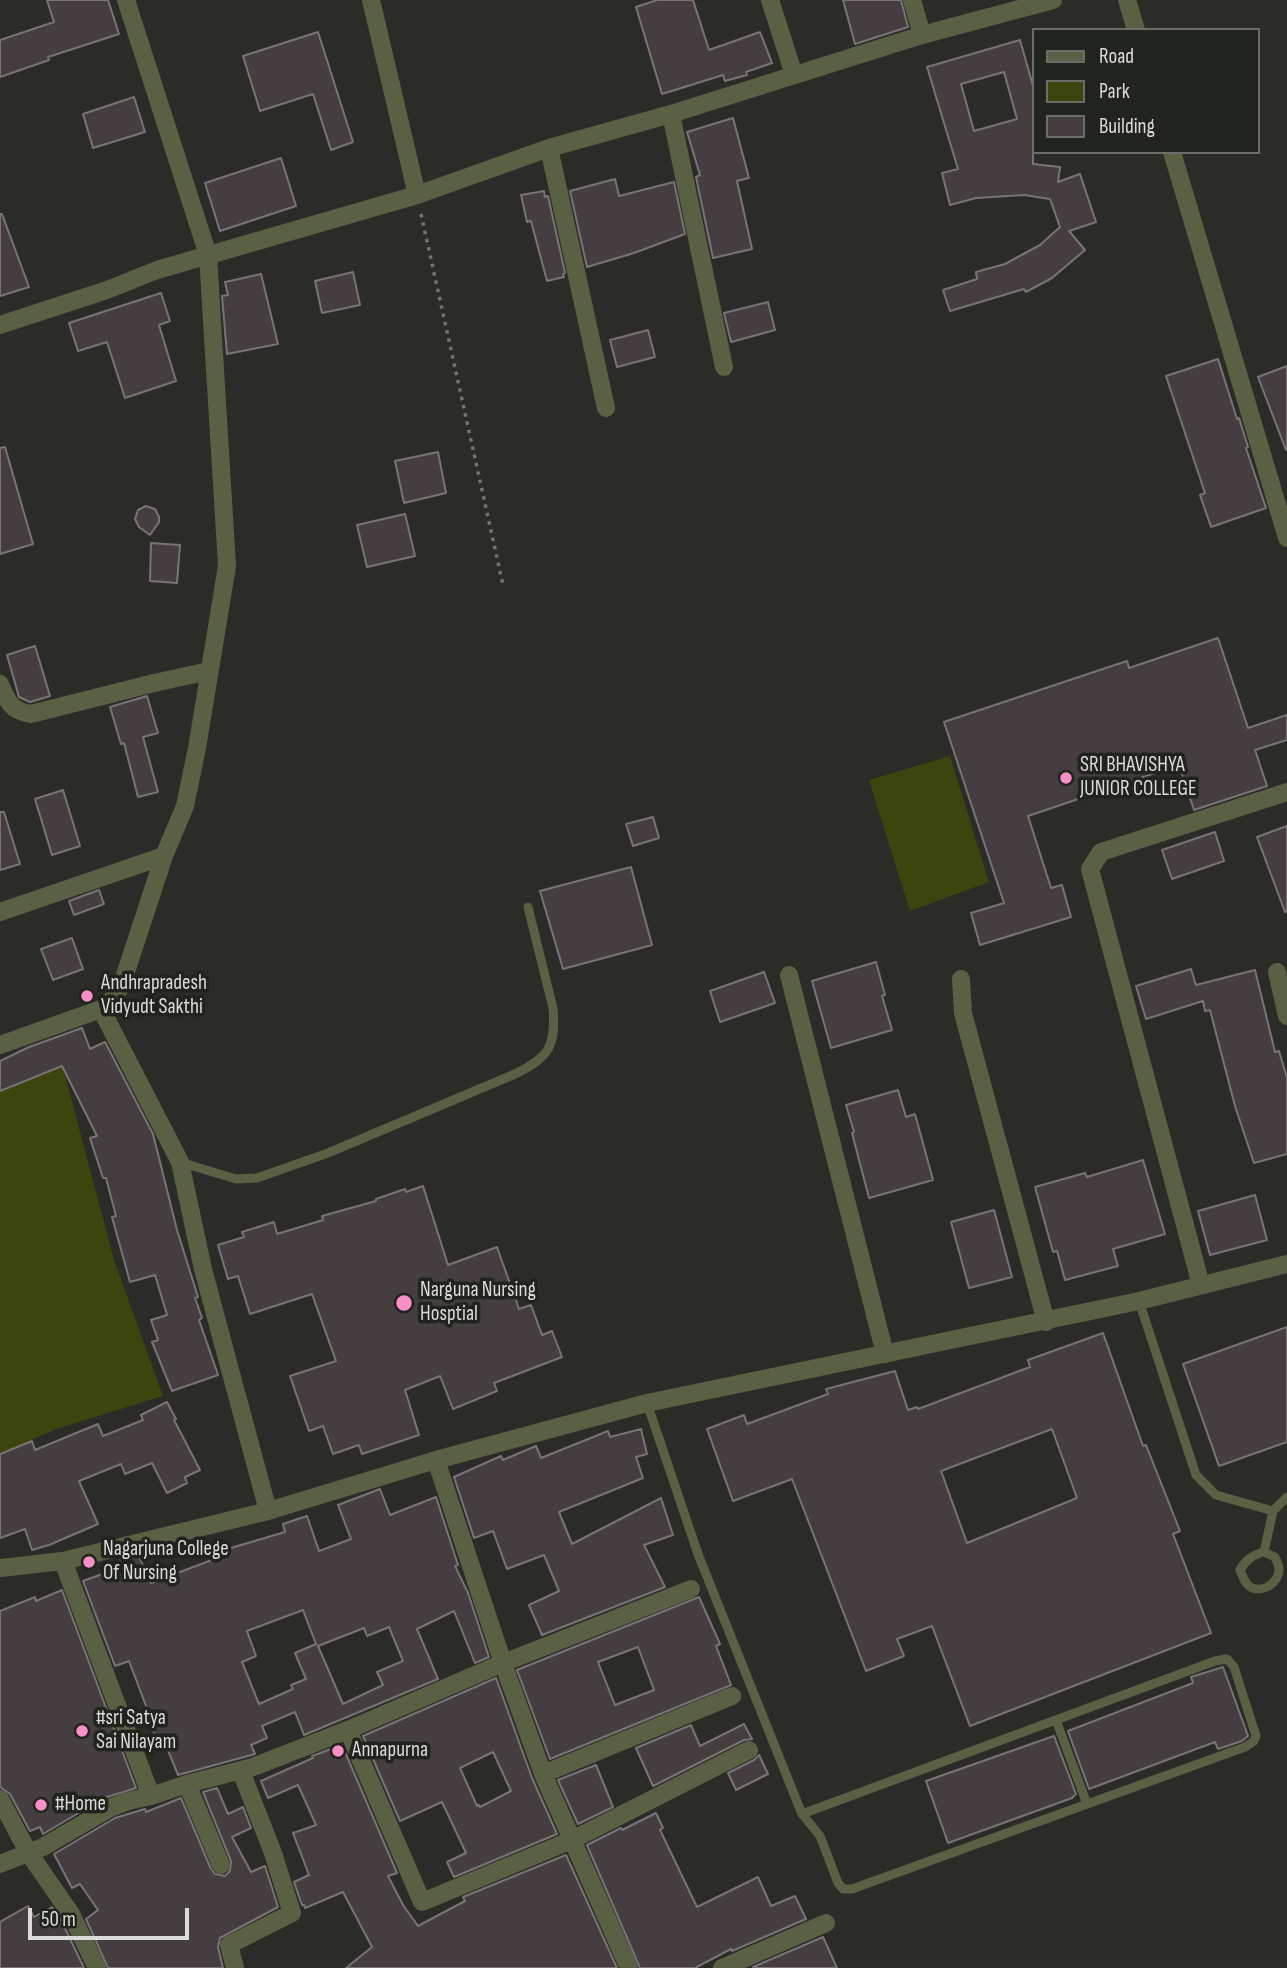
<!DOCTYPE html>
<style>
body{margin:0}
#map{position:relative;width:1287px;height:1968px;overflow:hidden;background:#2b2c28;font-family:"Sofia Sans Condensed",sans-serif}
canvas{display:block}
.legend{position:absolute;left:1032px;top:28px;width:228px;height:126px;box-sizing:border-box;background:#21231e;border:2px solid #6b6d69;margin:0;padding:9px 12px;list-style:none;font-size:21px;color:#dbdcd9}
.legend li{display:flex;align-items:center;gap:14px;height:35px}
.legend b{width:35px;border:2px solid #6b6d69}
.scale{position:absolute;left:28px;top:1908px;width:161px;height:32px;box-sizing:border-box;border:4px solid #dbdcd9;border-top:0;padding-left:9px;font-size:21px;line-height:24px;white-space:nowrap;color:#dbdcd9;-webkit-text-stroke:5px #21231e;paint-order:stroke}
</style>
<div id="map">
<canvas width="1287" height="1968"></canvas>
<ul class="legend">
<li><b style="height:9px;background:#5a6044"></b>Road</li>
<li><b style="height:19px;background:#3c450e"></b>Park</li>
<li><b style="height:19px;background:#443e41"></b>Building</li>
</ul>
<div class="scale">50 m</div>
</div>
<script>
const g = document.querySelector('canvas').getContext('2d');
g.lineJoin = 'round';
function paint(path, color) { g.fillStyle = color; g.fill(path, 'evenodd'); }
function strokePath(path, color, width, dash) { g.strokeStyle = color; g.lineWidth = width; g.lineCap = dash ? 'butt' : 'round'; g.setLineDash(dash || []); g.stroke(path); }
function label(font, color, halo, rows, align = 'center') {
  g.font = font + ' "Sofia Sans Condensed",sans-serif'; g.lineWidth = 7; g.setLineDash([]); g.textBaseline = 'middle'; g.strokeStyle = halo; g.fillStyle = color; for (const [text, x, y, turn = 0] of rows) {
    g.save(); g.translate(x, y); g.rotate((+turn || 0) * Math.PI / 180); g.textAlign = isNaN(turn) ? turn : align; if (halo) g.strokeText(text, 0, 0); g.fillText(text, 0, 0); g.restore();
  }
}
paint(new Path2D(`
 M 950,756 L 989,882 L 910,911 L 869,780 Z
 M 61,1060 L 114,1260 L 163,1396 L 56,1429 L 0,1454 L 0,1088 Z`), '#3c450e');
const building = new Path2D(`
 M 47,0 L 108,0 L 119,34 L 48,57 L 49,60 L 0,77 L 0,40 L 54,22 Z
 M 657,0 L 693,0 L 709,50 L 760,32 L 772,63 L 746,72 L 747,75 L 725,81 L 723,75 L 662,94 L 636,7 Z
 M 843,0 L 901,0 L 908,27 L 855,44 Z
 M 318,32 L 353,142 L 331,150 L 313,94 L 260,111 L 243,56 Z
 M 1020,40 L 1033,86 L 1033,164 L 1060,167 L 1058,182 L 1080,174 L 1096,222 L 1069,231 L 1085,250 L 1052,278 L 1026,292 L 1024,289 L 950,311 L 943,290 L 977,279 L 976,272 L 1005,264 L 1040,245 L 1060,227 L 1050,199 L 1024,195 L 976,198 L 950,205 L 942,173 L 958,169 L 927,67 ZM 1004,72 L 1017,119 L 974,131 L 961,84 Z
 M 134,97 L 145,132 L 93,148 L 83,114 Z
 M 733,118 L 749,178 L 737,181 L 752,249 L 713,258 L 696,177 L 700,175 L 687,132 Z
 M 281,158 L 296,206 L 220,231 L 205,183 Z
 M 615,179 L 619,196 L 674,182 L 685,234 L 634,253 L 587,267 L 570,191 Z
 M 544,191 L 545,197 L 548,196 L 565,273 L 563,274 L 564,277 L 547,281 L 531,221 L 527,222 L 521,195 Z
 M 0,214 L 2,214 L 29,287 L 0,296 Z
 M 353,272 L 360,305 L 322,313 L 315,281 Z
 M 261,274 L 278,344 L 227,354 L 222,296 L 228,295 L 225,282 Z
 M 161,293 L 170,321 L 159,325 L 176,381 L 125,398 L 107,342 L 78,351 L 69,323 Z
 M 768,302 L 775,330 L 731,342 L 724,313 Z
 M 648,330 L 655,357 L 617,367 L 610,340 Z
 M 1218,359 L 1237,419 L 1239,418 L 1248,447 L 1246,448 L 1266,508 L 1211,527 L 1200,495 L 1205,493 L 1166,376 Z
 M 1287,366 L 1287,449 L 1286,450 L 1258,377 Z
 M 5,447 L 33,544 L 0,554 L 0,448 Z
 M 438,452 L 446,493 L 404,503 L 395,461 Z
 M 146,506 L 155,509 L 159,517 L 159,522 L 150,535 L 139,527 L 135,519 L 138,510 Z
 M 405,514 L 415,556 L 367,567 L 357,525 Z
 M 151,543 L 180,545 L 177,583 L 150,581 Z
 M 1218,638 L 1248,728 L 1287,715 L 1287,740 L 1255,750 L 1267,786 L 1194,810 L 1179,765 L 1028,816 L 1051,888 L 1062,885 L 1071,917 L 980,945 L 971,913 L 1004,903 L 944,722 L 1127,661 L 1129,668 Z
 M 35,646 L 50,696 L 30,702 L 19,697 L 7,655 Z
 M 147,696 L 158,733 L 143,737 L 158,792 L 138,797 L 124,743 L 121,744 L 110,707 Z
 M 63,790 L 80,846 L 52,855 L 35,799 Z
 M 0,812 L 4,812 L 20,864 L 0,870 Z
 M 653,817 L 659,838 L 633,846 L 626,824 Z
 M 1287,826 L 1287,911 L 1285,912 L 1257,837 Z
 M 1215,832 L 1224,861 L 1172,879 L 1162,850 Z
 M 631,867 L 652,945 L 563,969 L 540,891 Z
 M 99,890 L 104,904 L 74,915 L 69,901 Z
 M 72,938 L 83,969 L 53,980 L 41,949 Z
 M 876,962 L 885,995 L 882,996 L 892,1030 L 831,1048 L 812,981 Z
 M 1191,969 L 1196,985 L 1255,970 L 1275,1052 L 1279,1051 L 1287,1078 L 1287,1154 L 1254,1163 L 1235,1106 L 1210,1010 L 1205,1011 L 1203,1001 L 1146,1019 L 1136,986 Z
 M 764,972 L 775,1003 L 720,1022 L 710,991 Z
 M 82,1028 L 90,1049 L 105,1042 L 153,1134 L 177,1230 L 198,1297 L 195,1298 L 202,1318 L 199,1320 L 218,1375 L 172,1391 L 152,1342 L 158,1340 L 151,1320 L 167,1315 L 155,1275 L 130,1282 L 112,1217 L 116,1216 L 106,1178 L 103,1178 L 90,1138 L 97,1136 L 62,1066 L 0,1091 L 0,1061 L 29,1047 Z
 M 898,1090 L 906,1117 L 915,1114 L 933,1180 L 869,1198 L 852,1133 L 854,1132 L 846,1105 Z
 M 1143,1160 L 1165,1234 L 1113,1249 L 1118,1266 L 1065,1280 L 1057,1251 L 1053,1252 L 1035,1187 L 1085,1173 L 1087,1177 Z
 M 423,1186 L 448,1265 L 497,1247 L 519,1309 L 531,1305 L 542,1335 L 552,1331 L 562,1357 L 494,1383 L 497,1391 L 453,1409 L 440,1376 L 405,1390 L 419,1435 L 362,1454 L 359,1445 L 333,1454 L 323,1426 L 309,1431 L 290,1376 L 336,1361 L 312,1294 L 250,1314 L 238,1276 L 228,1279 L 218,1245 L 244,1237 L 242,1232 L 274,1222 L 277,1234 L 323,1220 L 322,1216 L 376,1201 L 376,1199 L 405,1189 L 406,1192 Z
 M 1255,1195 L 1267,1240 L 1210,1255 L 1198,1211 Z
 M 994,1210 L 1012,1277 L 969,1288 L 951,1222 Z
 M 1287,1327 L 1287,1442 L 1219,1466 L 1183,1364 Z
 M 1103,1333 L 1143,1446 L 1146,1445 L 1180,1531 L 1173,1534 L 1211,1633 L 970,1726 L 932,1626 L 897,1639 L 904,1656 L 866,1671 L 792,1479 L 733,1501 L 707,1429 L 744,1415 L 747,1424 L 828,1394 L 826,1389 L 895,1371 L 908,1410 L 917,1407 L 918,1409 L 1030,1367 L 1028,1360 ZM 1052,1429 L 1077,1498 L 967,1543 L 941,1471 Z
 M 167,1402 L 176,1419 L 174,1420 L 200,1470 L 185,1477 L 187,1483 L 167,1493 L 152,1463 L 125,1474 L 121,1464 L 79,1481 L 98,1524 L 49,1545 L 32,1550 L 25,1529 L 0,1538 L 0,1454 L 32,1441 L 35,1450 L 98,1424 L 103,1436 L 143,1420 L 141,1415 Z
 M 641,1429 L 647,1454 L 636,1457 L 643,1478 L 559,1512 L 572,1544 L 661,1498 L 673,1535 L 644,1545 L 665,1587 L 542,1635 L 529,1605 L 559,1591 L 544,1555 L 507,1569 L 493,1531 L 474,1538 L 454,1477 L 501,1456 L 503,1460 L 536,1446 L 541,1458 L 608,1431 L 610,1437 Z
 M 380,1489 L 390,1515 L 436,1497 L 458,1565 L 455,1566 L 468,1593 L 489,1657 L 475,1663 L 454,1611 L 417,1629 L 438,1679 L 304,1735 L 295,1712 L 262,1726 L 267,1738 L 251,1745 L 255,1754 L 178,1775 L 163,1738 L 157,1741 L 147,1715 L 149,1714 L 129,1661 L 115,1666 L 83,1581 L 124,1566 L 120,1559 L 138,1554 L 151,1583 L 225,1555 L 224,1550 L 285,1532 L 283,1524 L 307,1516 L 319,1551 L 351,1539 L 338,1505 ZM 303,1610 L 316,1644 L 295,1653 L 306,1679 L 291,1685 L 293,1689 L 259,1704 L 242,1662 L 256,1656 L 247,1631 ZM 389,1627 L 403,1661 L 377,1672 L 383,1685 L 343,1704 L 318,1646 L 364,1628 L 367,1636 Z
 M 62,1590 L 136,1788 L 104,1798 L 43,1834 L 40,1827 L 30,1831 L 10,1794 L 0,1787 L 0,1611 L 35,1597 L 36,1601 Z
 M 699,1597 L 720,1644 L 716,1646 L 731,1685 L 550,1759 L 517,1670 ZM 638,1647 L 654,1690 L 615,1705 L 598,1662 Z
 M 1223,1667 L 1248,1736 L 1242,1741 L 1218,1749 L 1215,1742 L 1089,1789 L 1068,1731 L 1193,1683 L 1191,1677 Z
 M 496,1678 L 532,1778 L 557,1834 L 454,1877 L 447,1862 L 466,1853 L 442,1802 L 400,1821 L 363,1736 ZM 493,1752 L 511,1791 L 480,1807 L 479,1805 L 477,1806 L 460,1768 Z
 M 744,1724 L 752,1739 L 744,1740 L 653,1786 L 636,1748 L 691,1725 L 700,1746 Z
 M 1054,1736 L 1076,1794 L 1072,1798 L 948,1843 L 926,1781 Z
 M 342,1745 L 397,1873 L 388,1876 L 403,1905 L 418,1926 L 465,1901 L 463,1897 L 566,1855 L 617,1968 L 346,1968 L 372,1947 L 343,1892 L 305,1908 L 304,1905 L 302,1905 L 294,1882 L 309,1875 L 293,1833 L 316,1825 L 298,1785 L 268,1798 L 261,1781 L 313,1758 L 312,1756 Z
 M 759,1755 L 768,1774 L 736,1790 L 728,1773 L 754,1760 Z
 M 596,1765 L 613,1807 L 578,1824 L 558,1780 Z
 M 217,1788 L 228,1814 L 243,1807 L 251,1828 L 232,1837 L 251,1872 L 265,1866 L 278,1907 L 220,1938 L 218,1947 L 223,1968 L 108,1968 L 86,1919 L 98,1910 L 80,1884 L 72,1888 L 54,1854 L 115,1818 L 145,1809 L 146,1812 L 181,1798 L 211,1869 L 215,1874 L 225,1876 L 230,1871 L 231,1861 L 203,1792 Z
 M 656,1813 L 663,1828 L 660,1830 L 697,1907 L 758,1877 L 771,1906 L 795,1896 L 806,1919 L 732,1951 L 731,1949 L 695,1968 L 640,1968 L 587,1845 L 621,1828 L 622,1830 Z
 M 28,1906 L 34,1917 L 52,1907 L 61,1920 L 84,1968 L 0,1968 L 0,1922 Z
 M 823,1937 L 837,1968 L 754,1968 L 753,1967 Z`);
paint(building, '#443e41');
strokePath(building, '#797376', 2);
strokePath(new Path2D(`
 M 421,214 L 503,585`), '#737470', 3.5, [3.5, 5]);
strokePath(new Path2D(`
 M 180,1162 L 236,1179 L 257,1178 L 328,1153 L 515,1074 C 549,1057 556,1047 553,1008 L 528,907
 M 1139,1301 L 1196,1475 L 1216,1495 L 1273,1511
 M 647,1403 L 698,1554 L 802,1814 L 820,1836 L 838,1883 L 843,1889 L 852,1889 L 1245,1747 L 1254,1741 L 1256,1736 L 1234,1667 L 1227,1659 L 1215,1661 L 802,1814
 M 1264,1552 L 1275,1557 C 1276,1561 1279,1564 1279,1568 C 1280,1583 1261,1595 1249,1586 C 1244,1582 1243,1576 1240,1570 C 1246,1560 1252,1555 1264,1552 Z
 M 1264,1552 L 1273,1511 L 1287,1497
 M 1056,1720 L 1087,1804`), '#5a6044', 9);
strokePath(new Path2D(`
 M 770,0 L 794,75
 M 912,0 L 922,35
 M 1127,0 L 1136,30
 M 671,114 L 724,367
 M 549,148 L 606,408
 M 1172,152 L 1287,538
 M 417,195 L 549,148 L 671,114 L 922,35 L 1053,0
 M 0,684 C 7,701 11,711 31,714 L 154,683 L 209,671
 M 0,912 L 164,856
 M 1277,972 L 1287,1016
 M 789,975 L 885,1354
 M 961,979 L 963,1013 L 1046,1322
 M 101,1009 L 180,1162 L 203,1269 L 268,1511
 M 0,1045 L 101,1009 L 115,997 L 124,978 L 164,856 L 185,806 L 197,748 L 227,566 L 208,255 L 126,0
 M 1201,1285 L 1090,869 L 1101,852 L 1287,792
 M 436,1460 L 503,1663 L 543,1774 L 629,1968
 M 63,1561 L 151,1796
 M 348,1730 L 422,1902 L 572,1840 L 749,1750
 M 543,1774 L 732,1696
 M 187,1784 L 221,1865
 M 0,1799 L 28,1852 L 71,1914 L 97,1968
 M 0,1864 L 43,1847 L 110,1808 L 128,1801 L 151,1796 L 187,1784 L 253,1767 L 348,1730 L 503,1663 L 691,1589
 M 235,1968 L 229,1945 L 292,1913 L 273,1853 L 241,1771
 M 722,1968 L 826,1923`), '#5a6044', 18);
strokePath(new Path2D(`
 M 0,325 L 107,290 L 157,270 L 417,195 L 371,0
 M 0,1568 L 63,1561 L 268,1511 L 436,1460 L 647,1403 L 1139,1301 L 1287,1264`), '#5a6044', 18);
for (const [x, y, r, color] of [
 [1066,778,7,"#f98fc9"],
 [87,996,7,"#f98fc9"],
 [404,1303,9,"#f98fc9"],
 [89,1562,7,"#f98fc9"],
 [82,1731,7,"#f98fc9"],
 [338,1751,7,"#f98fc9"],
 [41,1805,7,"#f98fc9"]
]) { const dot = new Path2D(); dot.arc(x, y, r, 0, 2 * Math.PI); g.fillStyle = color; g.fill(dot); strokePath(dot, '#21231e', 2.5); }
label('21px', '#dbdcd9', '#21231e', [
 ["SRI BHAVISHYA",1080,766],
 ["JUNIOR COLLEGE",1080,790],
 ["Andhrapradesh",101,984],
 ["Vidyudt Sakthi",101,1008],
 ["Narguna Nursing",420,1291],
 ["Hosptial",420,1315],
 ["Nagarjuna College",103,1550],
 ["Of Nursing",103,1574],
 ["#sri Satya",96,1719],
 ["Sai Nilayam",96,1743],
 ["Annapurna",352,1751],
 ["#Home",55,1805]
], 'left');
</script>
